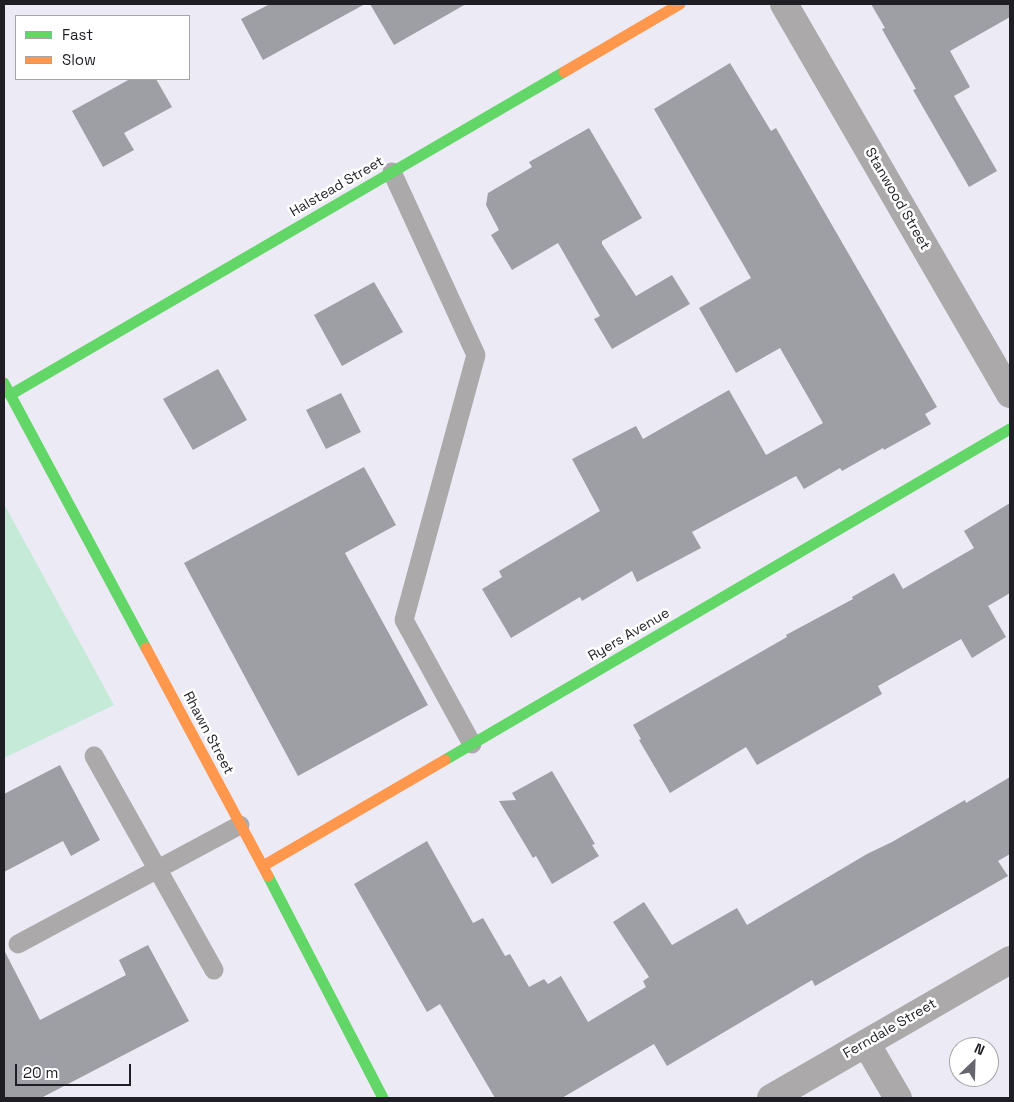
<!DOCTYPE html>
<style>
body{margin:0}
#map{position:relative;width:1014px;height:1102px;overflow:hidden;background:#eceaf5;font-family:"Space Grotesk",sans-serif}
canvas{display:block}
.frame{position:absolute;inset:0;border:5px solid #1f1e25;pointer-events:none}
.legend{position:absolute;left:15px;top:15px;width:175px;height:65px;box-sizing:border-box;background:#fff;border:1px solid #a5a5a8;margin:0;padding:6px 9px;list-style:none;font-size:15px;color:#1f1e25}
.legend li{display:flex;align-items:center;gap:10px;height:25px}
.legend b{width:25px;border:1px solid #a5a5a8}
.north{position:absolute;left:949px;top:1037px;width:50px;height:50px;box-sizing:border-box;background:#fff;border:1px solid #a5a5a8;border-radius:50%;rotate:24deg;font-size:14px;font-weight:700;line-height:20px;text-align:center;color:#1f1e25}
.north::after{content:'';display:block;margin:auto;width:18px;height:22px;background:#67656e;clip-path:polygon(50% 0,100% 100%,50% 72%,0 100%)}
.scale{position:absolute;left:15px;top:1064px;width:116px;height:22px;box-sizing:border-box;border:2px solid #1f1e25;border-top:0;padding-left:6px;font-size:15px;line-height:18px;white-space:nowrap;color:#1f1e25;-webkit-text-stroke:4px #fff;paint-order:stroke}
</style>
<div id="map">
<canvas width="1014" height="1102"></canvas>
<div class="frame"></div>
<ul class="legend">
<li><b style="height:6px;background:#63d668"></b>Fast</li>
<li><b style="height:6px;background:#ff974d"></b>Slow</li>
</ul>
<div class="north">N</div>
<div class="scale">20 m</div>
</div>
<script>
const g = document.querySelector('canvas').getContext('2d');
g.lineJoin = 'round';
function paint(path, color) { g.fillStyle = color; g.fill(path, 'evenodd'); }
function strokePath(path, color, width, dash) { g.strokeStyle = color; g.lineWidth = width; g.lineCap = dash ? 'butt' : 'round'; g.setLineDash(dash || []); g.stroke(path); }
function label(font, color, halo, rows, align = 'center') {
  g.font = font + ' "Space Grotesk",sans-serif'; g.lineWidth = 5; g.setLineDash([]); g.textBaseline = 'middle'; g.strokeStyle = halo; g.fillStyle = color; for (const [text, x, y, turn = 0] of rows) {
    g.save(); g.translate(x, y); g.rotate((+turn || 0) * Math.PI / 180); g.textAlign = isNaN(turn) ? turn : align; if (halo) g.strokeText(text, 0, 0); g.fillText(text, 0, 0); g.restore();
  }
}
paint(new Path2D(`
 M 4,504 L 114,705 L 4,758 Z`), '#c6ead8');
paint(new Path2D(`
 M 270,4 L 365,4 L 263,60 L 241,19 Z
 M 370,4 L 466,4 L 394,45 Z
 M 871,4 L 1010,4 L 1010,17 L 950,51 L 970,87 L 954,96 L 997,171 L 969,187 L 913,90 L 916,89 L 882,29 L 885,28 Z
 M 730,63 L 771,131 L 776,128 L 937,407 L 925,414 L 931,424 L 884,450 L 883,448 L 842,471 L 840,468 L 804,489 L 796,476 L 692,532 L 701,548 L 637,582 L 632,571 L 582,601 L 580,597 L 511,638 L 482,589 L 502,577 L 499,571 L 600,511 L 572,459 L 636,426 L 643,439 L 729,390 L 766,455 L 823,423 L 780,348 L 736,373 L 699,308 L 751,278 L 654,109 Z
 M 130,79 L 156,79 L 172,107 L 124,133 L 134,150 L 103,167 L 72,111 Z
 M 589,128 L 642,218 L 602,241 L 602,244 L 636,296 L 672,275 L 690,304 L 612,349 L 594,319 L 600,316 L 558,243 L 512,270 L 491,235 L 499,230 L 486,205 L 488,193 L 532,167 L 529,162 Z
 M 374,282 L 403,332 L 342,366 L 314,315 Z
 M 218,369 L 247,420 L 193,450 L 163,399 Z
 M 341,393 L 361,432 L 326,449 L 306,410 Z
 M 364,467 L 396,525 L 345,553 L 428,705 L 298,776 L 184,563 Z
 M 1010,503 L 1010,593 L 988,606 L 1006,637 L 972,658 L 961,639 L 878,686 L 882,694 L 757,765 L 746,747 L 670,793 L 639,740 L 641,739 L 633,725 L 787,637 L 786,635 L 853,599 L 852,597 L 894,573 L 903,589 L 974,548 L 964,531 Z
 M 60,765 L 100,840 L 71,856 L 63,841 L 4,872 L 4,794 Z
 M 552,771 L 595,844 L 592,845 L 599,856 L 552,884 L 536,856 L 533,858 L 499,801 L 516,800 L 512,793 Z
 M 1010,777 L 1010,854 L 998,861 L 1008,876 L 815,986 L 812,980 L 667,1066 L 654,1044 L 562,1098 L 495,1098 L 440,1004 L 427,1012 L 354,884 L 427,841 L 473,923 L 483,918 L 505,956 L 510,954 L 529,987 L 544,979 L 548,984 L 561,976 L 588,1022 L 646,987 L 643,981 L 649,977 L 613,922 L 644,902 L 672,945 L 737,908 L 747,925 L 867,854 L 892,842 L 965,800 L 966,803 Z
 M 148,945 L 189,1021 L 41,1098 L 4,1098 L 4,950 L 40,1020 L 126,975 L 119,960 Z`), '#9e9ea5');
strokePath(new Path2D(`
 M 392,172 L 476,355 L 404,620 L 472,744
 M 94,756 L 214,970
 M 18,944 L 240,825`), '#aba9aa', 19);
strokePath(new Path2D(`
 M 784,4 L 1010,394
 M 866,1043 L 898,1098
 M 771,1098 L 1010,960`), '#aba9aa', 28);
strokePath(new Path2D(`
 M 4,383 L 146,648
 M 10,395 L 564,72
 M 445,760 L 1010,429
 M 268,876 L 383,1098`), '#63d668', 11);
strokePath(new Path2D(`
 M 564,72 L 680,4
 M 146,648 L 268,876
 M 263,866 L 445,760`), '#ff974d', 11);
label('14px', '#1f1e25', '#fff', [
 ["Halstead Street",337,187,-30],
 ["Stanwood Street",897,199,60],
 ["Ryers Avenue",629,635,-30],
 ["Rhawn Street",208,733,62],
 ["Ferndale Street",890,1029,-30]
]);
</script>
